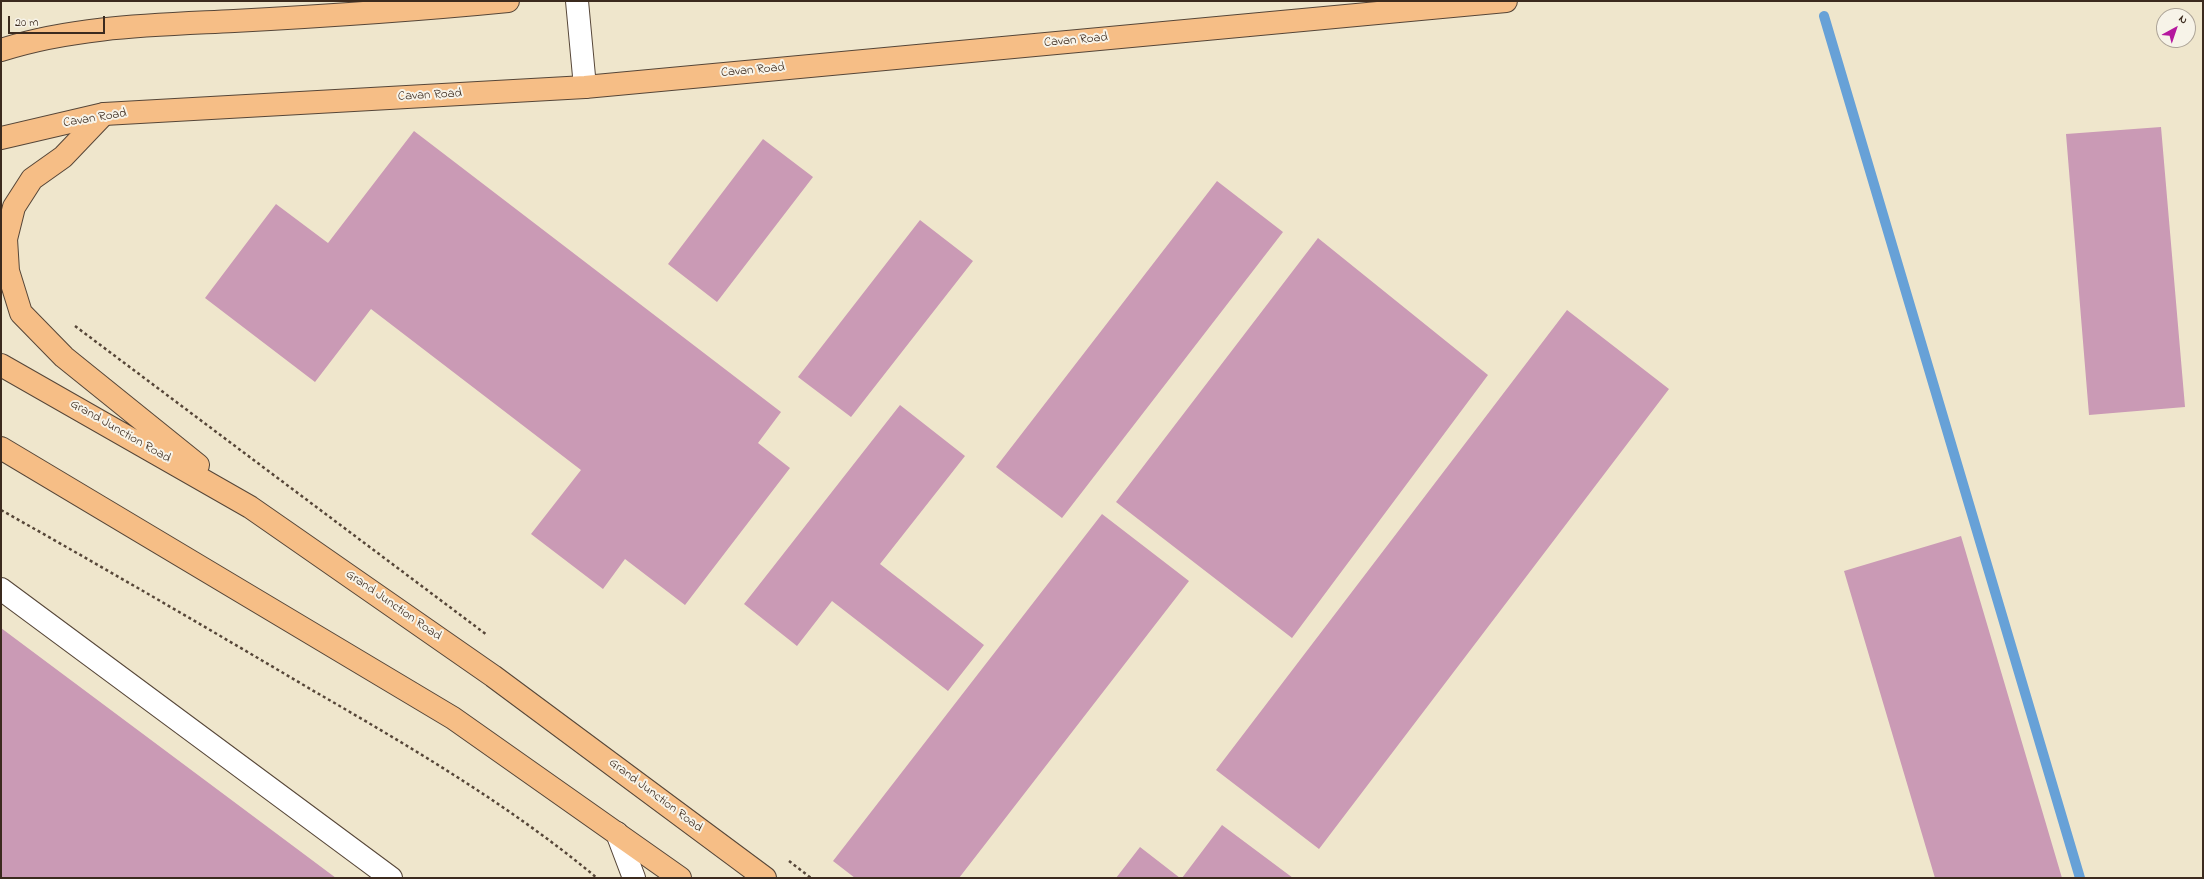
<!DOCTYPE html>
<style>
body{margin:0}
#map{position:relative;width:2204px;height:879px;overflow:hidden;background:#efe6cc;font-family:"Indie Flower",sans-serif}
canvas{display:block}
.frame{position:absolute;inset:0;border:2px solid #3b2a1e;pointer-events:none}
.north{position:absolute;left:2156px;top:8px;width:40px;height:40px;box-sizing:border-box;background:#f7f3e8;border:1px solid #aca397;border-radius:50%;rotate:40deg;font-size:11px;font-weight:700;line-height:16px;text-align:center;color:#3b2a1e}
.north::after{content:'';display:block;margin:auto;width:14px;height:18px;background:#b5179e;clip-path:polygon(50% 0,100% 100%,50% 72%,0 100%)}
.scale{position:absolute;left:8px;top:16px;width:97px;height:18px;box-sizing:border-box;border:2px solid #3b2a1e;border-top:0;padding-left:5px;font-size:12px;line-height:14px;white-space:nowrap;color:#3b2a1e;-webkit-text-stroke:3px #f7f3e8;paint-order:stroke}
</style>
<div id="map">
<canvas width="2204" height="879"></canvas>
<div class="frame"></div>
<div class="north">N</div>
<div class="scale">20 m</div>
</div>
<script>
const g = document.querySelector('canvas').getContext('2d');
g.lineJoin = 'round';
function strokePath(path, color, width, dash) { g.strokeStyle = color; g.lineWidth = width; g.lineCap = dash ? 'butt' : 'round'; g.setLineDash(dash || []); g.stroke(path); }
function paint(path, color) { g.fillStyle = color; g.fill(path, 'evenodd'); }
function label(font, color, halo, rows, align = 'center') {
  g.font = font + ' "Indie Flower",sans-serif'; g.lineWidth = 4; g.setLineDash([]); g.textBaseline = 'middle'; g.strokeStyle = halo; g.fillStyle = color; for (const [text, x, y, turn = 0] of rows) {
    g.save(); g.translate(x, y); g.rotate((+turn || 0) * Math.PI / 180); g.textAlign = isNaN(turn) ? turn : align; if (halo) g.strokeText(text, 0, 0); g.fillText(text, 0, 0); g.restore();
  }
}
strokePath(new Path2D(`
 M 1824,16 L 2080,878`), '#67a1d7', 10);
paint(new Path2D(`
 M 2161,127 L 2185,407 L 2089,415 L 2066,134 Z
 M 414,131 L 781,412 L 758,443 L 790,468 L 685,605 L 625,559 L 603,589 L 531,534 L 581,470 L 371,309 L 315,382 L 205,298 L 276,204 L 328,243 Z
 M 763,139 L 813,177 L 717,302 L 668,264 Z
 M 1217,181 L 1283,232 L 1062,518 L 996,467 Z
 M 920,220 L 973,261 L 851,417 L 798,377 Z
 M 1318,238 L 1488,375 L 1292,638 L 1116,502 Z
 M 1567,310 L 1669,389 L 1319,849 L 1216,770 Z
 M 900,405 L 965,456 L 880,564 L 984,645 L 948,691 L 832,601 L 797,646 L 744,604 Z
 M 1102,514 L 1189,581 L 959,878 L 855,878 L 833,861 Z
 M 1961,536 L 2062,878 L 1935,878 L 1844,571 Z
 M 1,628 L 336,878 L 1,878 Z
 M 1222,825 L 1293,878 L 1182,878 Z
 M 1140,847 L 1180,878 L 1116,878 Z`), '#ca9ab5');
const minor = new Path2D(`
 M 577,1 L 585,87
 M 1,589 L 391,878
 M 617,833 L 634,878`);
const major = new Path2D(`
 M 1,50 C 76,26 157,25 234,21 C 326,16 417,10 508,1
 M 1,138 L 104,114 L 585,87 L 1506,1`);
const highway = new Path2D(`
 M 104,114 L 63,157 L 32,179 L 14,207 L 6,239 L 8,271 L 21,313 L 64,357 L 198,465
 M 1,365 L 250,507 L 493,676 L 765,878
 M 1,448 L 453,718 L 680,878`);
strokePath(minor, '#564638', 24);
strokePath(major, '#564638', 24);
strokePath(highway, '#564638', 24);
strokePath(new Path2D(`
 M 75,326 L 487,635
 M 1,510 C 106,569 209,629 312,690 C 409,746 511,806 597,878
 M 789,861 L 811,878`), '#564638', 2.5, [3, 3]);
strokePath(minor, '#fff', 22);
strokePath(major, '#f6be86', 22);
strokePath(highway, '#f6be86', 22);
label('13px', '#3b2a1e', '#f7f3e8', [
 ["Cavan Road",1076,41,-5],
 ["Cavan Road",753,71,-5],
 ["Cavan Road",430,96,-3],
 ["Cavan Road",95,119,-9],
 ["Grand Junction Road",120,432,30],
 ["Grand Junction Road",393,606,35],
 ["Grand Junction Road",655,796,37]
]);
</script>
